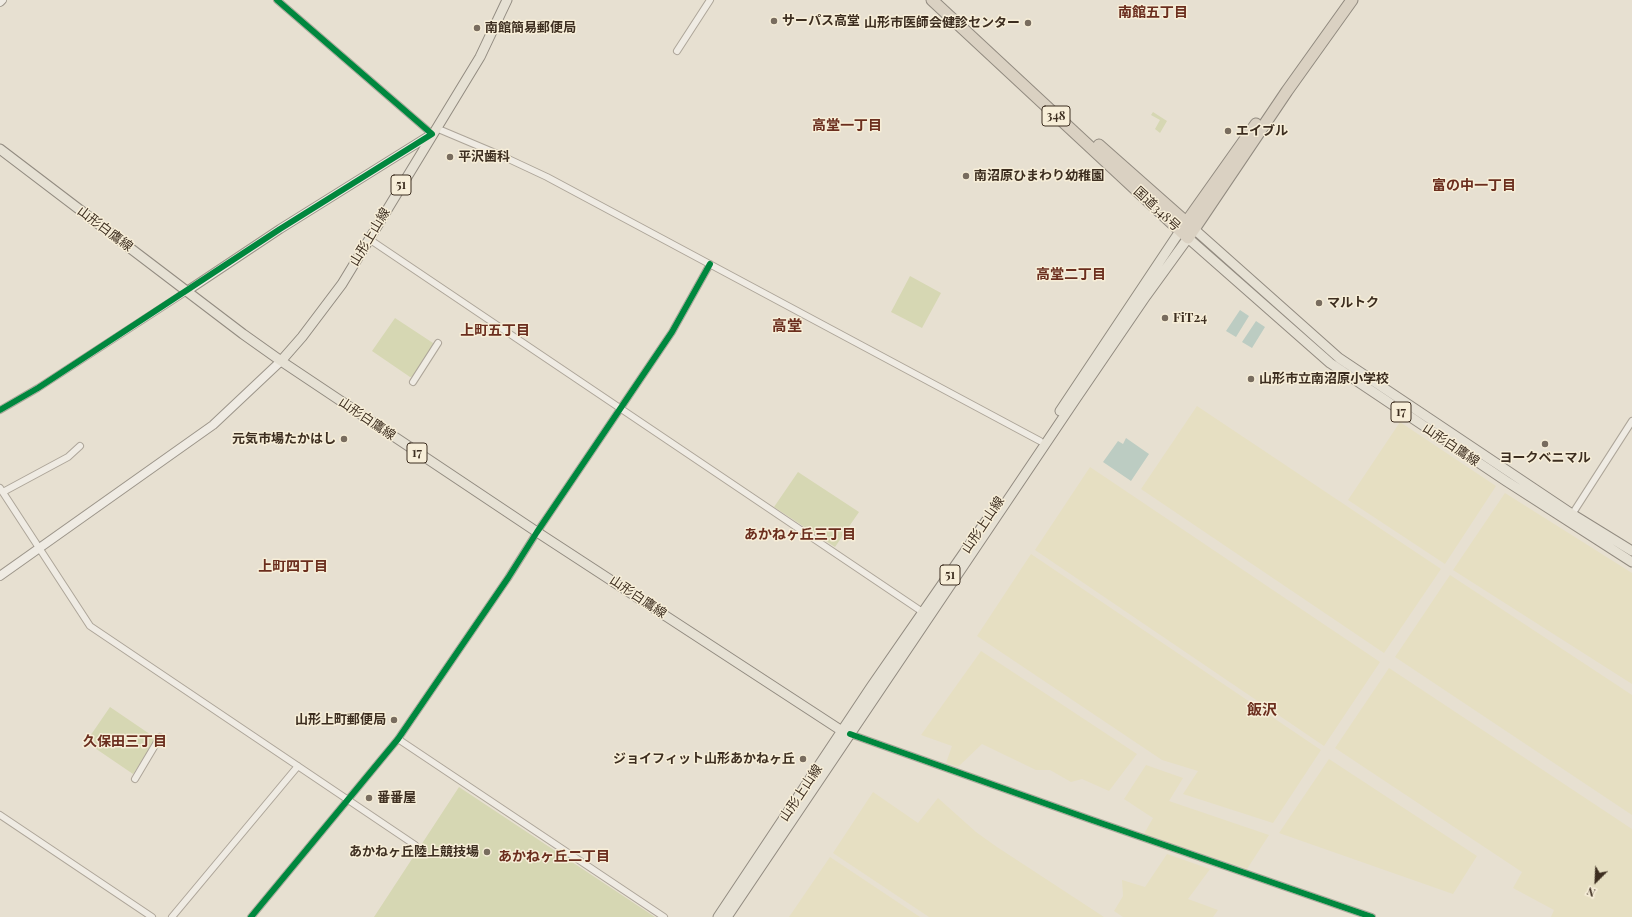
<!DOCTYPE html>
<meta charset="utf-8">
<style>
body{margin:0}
#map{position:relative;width:1632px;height:917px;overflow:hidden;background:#e7e0d1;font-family:"Playfair Display",serif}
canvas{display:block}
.north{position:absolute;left:1576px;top:861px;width:40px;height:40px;-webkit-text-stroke:3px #f7eed8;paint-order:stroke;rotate:204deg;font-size:11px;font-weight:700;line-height:16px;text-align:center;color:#3d2e20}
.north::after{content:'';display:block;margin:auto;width:14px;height:18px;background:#3d2e20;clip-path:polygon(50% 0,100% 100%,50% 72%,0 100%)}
</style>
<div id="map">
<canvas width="1632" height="917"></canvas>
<div class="north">N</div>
</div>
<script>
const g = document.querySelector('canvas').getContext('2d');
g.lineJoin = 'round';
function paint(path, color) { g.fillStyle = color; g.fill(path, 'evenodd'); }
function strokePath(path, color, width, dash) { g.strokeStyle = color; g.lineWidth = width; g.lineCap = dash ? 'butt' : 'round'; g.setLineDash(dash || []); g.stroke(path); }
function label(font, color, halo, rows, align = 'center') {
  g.font = font + ' "Playfair Display","Noto Sans JP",serif'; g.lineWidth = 3; g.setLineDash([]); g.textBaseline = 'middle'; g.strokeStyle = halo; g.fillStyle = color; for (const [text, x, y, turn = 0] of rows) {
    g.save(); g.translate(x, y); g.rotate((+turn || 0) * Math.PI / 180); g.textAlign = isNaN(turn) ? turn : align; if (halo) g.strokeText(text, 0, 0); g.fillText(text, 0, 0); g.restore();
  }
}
paint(new Path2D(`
 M 1197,406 L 1441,569 L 1384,653 L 1141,489 Z
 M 1400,422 L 1496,486 L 1445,564 L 1348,500 Z
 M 1090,467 L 1380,662 L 1324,746 L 1035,550 Z
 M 1505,493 L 1632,573 L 1632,684 L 1453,570 Z
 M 1031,554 L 1321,750 L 1273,823 L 1183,794 L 1198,771 L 1162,760 L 977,636 Z
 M 1450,575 L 1632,695 L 1632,815 L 1395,657 Z
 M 981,651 L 1137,754 L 1109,791 L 1082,779 L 1071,782 L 1050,770 L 1036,770 L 982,744 L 958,767 L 946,763 L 952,746 L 921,735 Z
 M 1389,668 L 1632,829 L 1632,917 L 1551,917 L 1554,910 L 1513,888 L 1522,872 L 1335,748 Z
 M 1329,759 L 1477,856 L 1453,894 L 1279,833 Z
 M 1146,765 L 1183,778 L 1169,801 L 1269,835 L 1247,869 L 1144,834 L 1153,818 L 1124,799 Z
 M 873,792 L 918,823 L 938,798 L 976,832 L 997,847 L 1104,917 L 929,917 L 833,853 Z
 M 1167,854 L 1210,869 L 1188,899 L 1218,910 L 1213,917 L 1123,917 L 1114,911 L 1123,896 L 1122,880 L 1145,887 Z
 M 830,857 L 920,917 L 789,917 Z`), '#e6dfc2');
paint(new Path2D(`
 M 1153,112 L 1167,121 L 1160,133 L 1155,129 L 1160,120 L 1151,115 Z
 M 910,276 L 941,293 L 922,328 L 891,312 Z
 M 395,318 L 433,343 L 434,346 L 415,376 L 410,377 L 372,351 Z
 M 798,472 L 859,512 L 835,547 L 774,507 Z
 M 110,707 L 157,739 L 133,774 L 86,742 Z
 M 459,787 L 655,917 L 374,917 Z`), '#d6d7b3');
paint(new Path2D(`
 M 1240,310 L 1249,316 L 1236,337 L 1226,331 Z
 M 1256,321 L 1265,327 L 1252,348 L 1242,342 Z
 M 1126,438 L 1149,454 L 1131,481 L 1103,462 L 1118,441 L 1123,444 Z`), '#bcccc2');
const street = new Path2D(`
 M 277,0 L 432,134
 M 677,51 L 710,0
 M 436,128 L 500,155 L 547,177 L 1040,441
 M 369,239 L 924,613
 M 413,382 L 438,343
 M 0,410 L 38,388 L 187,291
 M 0,488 L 90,626 L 415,845
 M 3,492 L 68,457 L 80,446
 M 1571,516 L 1632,421
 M 850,734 L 1092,820 L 1372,917
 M 398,739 L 664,917
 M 135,779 L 160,737
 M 0,815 L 152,917
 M 172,917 L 298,766
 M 251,917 L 398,739 L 508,578 L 537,532 L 672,332 L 710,264`);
const secondary = new Path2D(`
 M 0,2 L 2,0
 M 187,291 L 280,229 L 432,134
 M 0,576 L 213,425 L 281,361`);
const primary = new Path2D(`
 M 0,149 L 243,334 L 281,361 L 537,532 L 842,731 L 850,734
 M 1194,229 L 1339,358 L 1572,514 L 1632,551
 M 281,361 L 302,337 L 342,284 L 480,57 L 507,0
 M 1060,411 L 1180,231
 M 718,917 L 871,687 L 986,521
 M 727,917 L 1075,400 L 1146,296 L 1188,238 L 1330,363 L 1506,481 L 1632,562`);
const highway = new Path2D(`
 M 932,0 L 1188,238 L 1287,91 L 1352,0
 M 1099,145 L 1194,229
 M 1183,227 L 1256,124`);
strokePath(street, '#ada599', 8);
strokePath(secondary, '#9c958a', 10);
strokePath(primary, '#928b80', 11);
strokePath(highway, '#928b80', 13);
strokePath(street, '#efebe3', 6);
strokePath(secondary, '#efebe3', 8);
strokePath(primary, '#e6e1d4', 9);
strokePath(highway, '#dad1c2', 11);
strokePath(new Path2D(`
 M 0,410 L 38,388 L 280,229 L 432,134 L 277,0
 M 850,734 L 1092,820 L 1372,917
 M 251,917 L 398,739 L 508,578 L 537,532 L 672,332 L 710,264`), '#00873e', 6);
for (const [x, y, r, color] of [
 [774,21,4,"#786c5e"],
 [1028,23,4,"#786c5e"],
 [477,28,4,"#786c5e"],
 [1228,131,4,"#786c5e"],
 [450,157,4,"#786c5e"],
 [966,176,4,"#786c5e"],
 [1319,303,4,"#786c5e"],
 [1165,318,4,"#786c5e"],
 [1251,379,4,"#786c5e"],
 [344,439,4,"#786c5e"],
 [1545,444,4,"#786c5e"],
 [394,720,4,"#786c5e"],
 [803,759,4,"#786c5e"],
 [369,798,4,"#786c5e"],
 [487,852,4,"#786c5e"]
]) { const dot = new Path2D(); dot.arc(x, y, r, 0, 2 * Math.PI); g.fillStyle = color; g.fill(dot); strokePath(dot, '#f7eed8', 1.5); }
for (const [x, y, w] of [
 [1056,116,28],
 [401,185,20],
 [1401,412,20],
 [417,453,20],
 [950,575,20]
]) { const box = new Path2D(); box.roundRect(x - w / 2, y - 10, w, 20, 3); g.fillStyle = '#f7eed8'; g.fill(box); strokePath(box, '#3d2e20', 1); }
label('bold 12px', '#3d2e20', null, [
 ["348",1056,116],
 ["51",401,185],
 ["17",1401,412],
 ["17",417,453],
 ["51",950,575]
]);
label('bold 13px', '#3d2e20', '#f7eed8', [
 ["サーパス高堂",782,21],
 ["山形市医師会健診センター",1020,23,"right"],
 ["南館簡易郵便局",485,28],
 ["エイブル",1236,131],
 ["平沢歯科",458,157],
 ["南沼原ひまわり幼稚園",974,176],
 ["マルトク",1327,303],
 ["FiT24",1173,318],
 ["山形市立南沼原小学校",1259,379],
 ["元気市場たかはし",336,439,"right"],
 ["ヨークベニマル",1545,458,"center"],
 ["山形上町郵便局",386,720,"right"],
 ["ジョイフィット山形あかねヶ丘",795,759,"right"],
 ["番番屋",377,798],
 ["あかねヶ丘陸上競技場",479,852,"right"]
], 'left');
label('13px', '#3d2e20', '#f7eed8', [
 ["国道348号",1157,209,43],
 ["山形白鷹線",105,229,37],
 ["山形上山線",370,237,-59],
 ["山形白鷹線",367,419,34],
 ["山形白鷹線",1451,445,34],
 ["山形上山線",983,525,-56],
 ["山形白鷹線",638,597,34],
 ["山形上山線",801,793,-56]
]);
label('bold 14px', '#6b2e1e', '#f7eed8', [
 ["南館五丁目",1153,13],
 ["高堂一丁目",847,126],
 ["富の中一丁目",1474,186],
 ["高堂二丁目",1071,275],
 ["上町五丁目",495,331],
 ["あかねヶ丘三丁目",800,535],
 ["上町四丁目",293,567],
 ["久保田三丁目",125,742],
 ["あかねヶ丘二丁目",554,857]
]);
label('bold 15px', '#6b2e1e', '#f7eed8', [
 ["高堂",787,326],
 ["飯沢",1262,710]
]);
</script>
